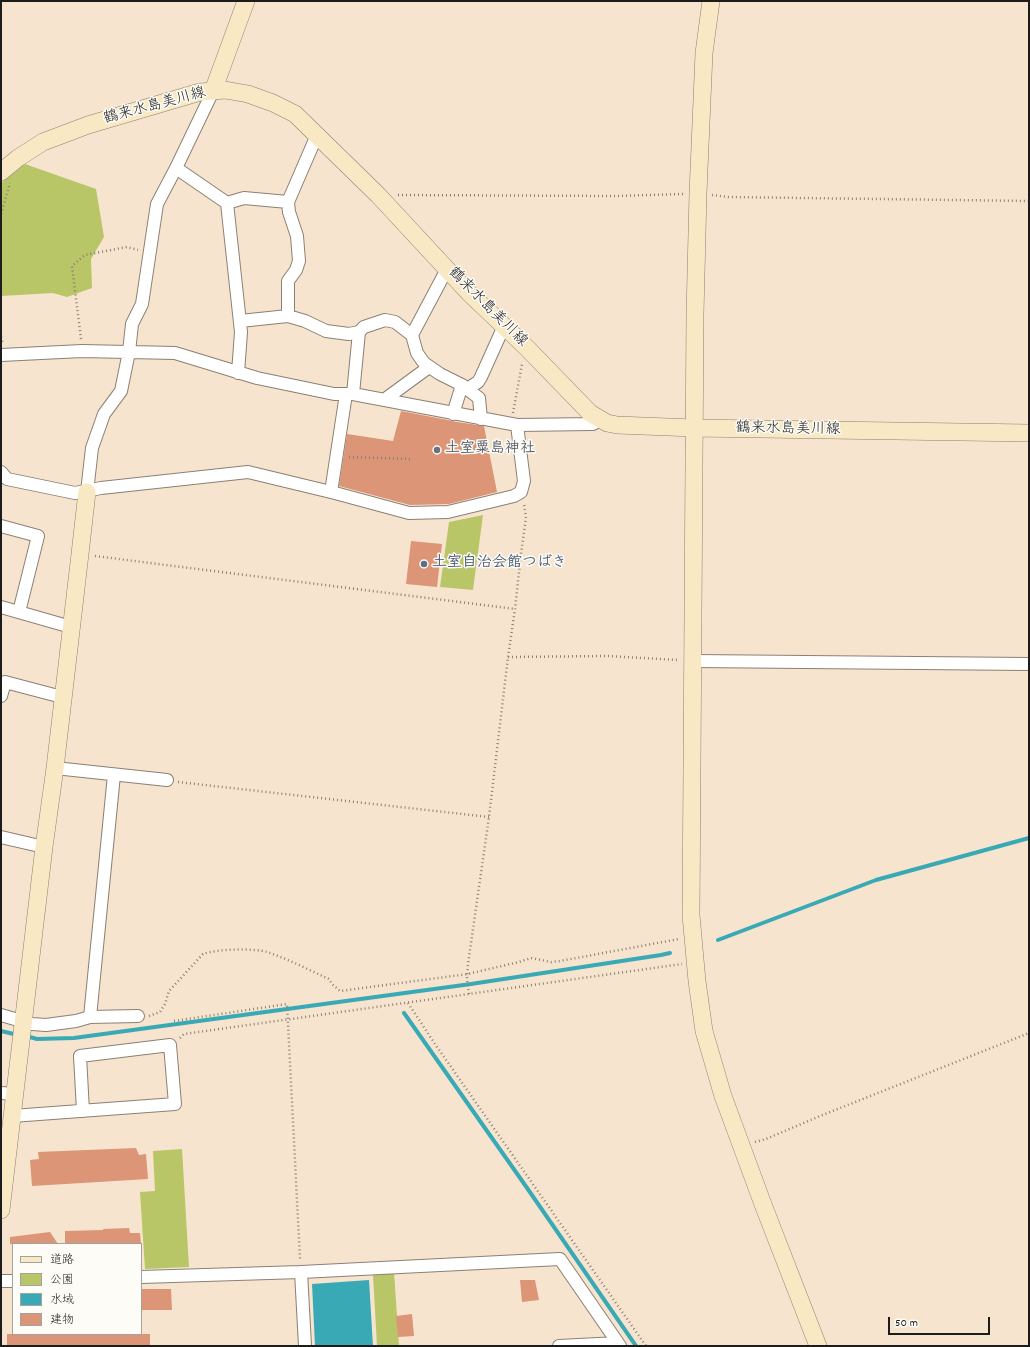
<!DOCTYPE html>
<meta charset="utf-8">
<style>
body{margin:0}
#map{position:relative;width:1030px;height:1347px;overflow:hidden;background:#f7e4ce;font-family:Dekko,"Klee One",sans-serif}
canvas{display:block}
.frame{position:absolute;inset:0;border:2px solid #1c1c1c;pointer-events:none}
.legend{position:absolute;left:12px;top:1243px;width:130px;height:92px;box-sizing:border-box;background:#fdfcf7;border:1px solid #a3a29f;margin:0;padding:5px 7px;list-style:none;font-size:12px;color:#1c1c1c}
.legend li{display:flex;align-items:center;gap:8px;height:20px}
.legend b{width:20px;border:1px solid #a3a29f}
.scale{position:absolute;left:888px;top:1317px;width:102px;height:18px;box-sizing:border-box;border:2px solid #1c1c1c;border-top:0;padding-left:5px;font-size:12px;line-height:14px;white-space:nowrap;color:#1c1c1c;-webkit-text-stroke:3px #fdfcf7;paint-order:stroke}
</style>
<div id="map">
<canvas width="1030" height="1347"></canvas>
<div class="frame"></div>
<ul class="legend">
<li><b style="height:5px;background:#f8e8c3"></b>道路</li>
<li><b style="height:11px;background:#b8c668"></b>公園</li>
<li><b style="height:11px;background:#39aab5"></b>水域</li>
<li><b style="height:11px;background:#dc9577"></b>建物</li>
</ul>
<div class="scale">50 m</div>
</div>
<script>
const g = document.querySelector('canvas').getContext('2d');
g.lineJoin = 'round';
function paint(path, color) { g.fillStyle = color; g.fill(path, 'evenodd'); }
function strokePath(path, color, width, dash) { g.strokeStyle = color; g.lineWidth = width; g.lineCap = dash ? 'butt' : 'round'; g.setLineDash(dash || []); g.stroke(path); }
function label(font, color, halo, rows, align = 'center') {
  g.font = font + ' Dekko,"Klee One",sans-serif'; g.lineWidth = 3; g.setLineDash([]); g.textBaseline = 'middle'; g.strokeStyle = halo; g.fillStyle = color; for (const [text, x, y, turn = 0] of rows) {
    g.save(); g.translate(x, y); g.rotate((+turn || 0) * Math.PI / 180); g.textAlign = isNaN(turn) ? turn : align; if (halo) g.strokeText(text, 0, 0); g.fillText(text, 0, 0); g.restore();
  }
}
paint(new Path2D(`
 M 25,164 L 96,189 L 104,237 L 91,259 L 92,288 L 67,297 L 53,293 L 1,296 L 1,183 Z
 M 483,515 L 473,590 L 440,587 L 449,522 Z
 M 182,1149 L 189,1267 L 145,1269 L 140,1192 L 155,1191 L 153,1151 Z
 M 394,1272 L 399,1346 L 377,1346 L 373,1275 Z`), '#b8c668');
paint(new Path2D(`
 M 369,1280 L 373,1346 L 315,1346 L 312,1284 Z`), '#39aab5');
strokePath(new Path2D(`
 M 718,940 L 876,880 L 1029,838
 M 404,1013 L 525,1185 L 636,1346
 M 1,1031 L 18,1035
 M 26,1036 L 37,1039 L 74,1038 L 471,984 L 661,955 L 670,953`), '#39aab5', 4);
paint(new Path2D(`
 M 401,411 L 448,420 L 451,421 L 484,426 L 497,492 L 449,504 L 410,505 L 339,486 L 347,434 L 393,441 Z
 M 411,541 L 442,544 L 437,587 L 406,584 Z
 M 136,1148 L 139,1155 L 146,1154 L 148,1179 L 32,1186 L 30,1160 L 39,1159 L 38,1152 Z
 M 129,1228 L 130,1233 L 140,1233 L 141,1244 L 65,1244 L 65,1231 L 103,1230 L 103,1229 Z
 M 50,1232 L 58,1244 L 10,1244 L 10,1237 Z
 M 520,1280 L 535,1280 L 539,1300 L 522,1302 Z
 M 141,1289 L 171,1289 L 172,1310 L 141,1310 Z
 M 412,1314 L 414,1336 L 398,1337 L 396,1316 Z
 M 7,1334 L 150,1334 L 150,1346 L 7,1346 Z`), '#dc9577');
const street = new Path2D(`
 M 176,168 L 227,203 L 241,332 L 238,373
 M 227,203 L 244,198 L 288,202 L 317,135
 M 288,316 L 288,281 L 296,270 L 299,261 L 297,236 L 289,212 L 288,202
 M 240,321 L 288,316 L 305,321 L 326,331 L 349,334 L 359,332 L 364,327 L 385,320 L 395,322 L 412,335 L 417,353 L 424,363 L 440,374 L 462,385 L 479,398 L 481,419
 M 412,335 L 447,269
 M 1,355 L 82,351 L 175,353 L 257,378 L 334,394 L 353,394 L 517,425 L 593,424 L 601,420
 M 467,389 L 478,382 L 481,377 L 504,326
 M 353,394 L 359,332
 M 384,400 L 429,367
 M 453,414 L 462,385
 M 1,472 L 7,479 L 75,493 L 101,488 L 248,472 L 335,493 L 409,513 L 448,512 L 514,496 L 521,492 L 524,481 L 517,425
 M 87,492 L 92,448 L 104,414 L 121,391 L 129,352 L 132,324 L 142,304 L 157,204 L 176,168 L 213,91
 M 331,492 L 346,394
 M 1,526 L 38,536 L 19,612
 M 1,607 L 71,627
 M 693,661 L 1029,664
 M 1,696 L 5,682 L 62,697
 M 55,768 L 167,780
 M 1,837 L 44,847
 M 1,1015 L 32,1024 L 46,1025 L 76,1021 L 90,1017 L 138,1016
 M 90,1017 L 114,775
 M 1,1093 L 15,1094
 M 12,1116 L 175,1104 L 170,1045 L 80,1056 L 83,1111
 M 301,1272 L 305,1346
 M 141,1277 L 301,1272 L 560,1259 L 620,1346
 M 1,1281 L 13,1281
 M 559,1346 L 618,1343`);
const secondary = new Path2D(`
 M 711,1 L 704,53 L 698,193 L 695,314 L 691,915 L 697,981 L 704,1031 L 723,1096 L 764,1207 L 818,1346
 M 213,91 L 246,1
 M 1,172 L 18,158 L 43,142 L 88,125 L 200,92 L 225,90 L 248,94 L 273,103 L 295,114 L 378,195 L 469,293 L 527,348 L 590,413 L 607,423 L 617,425 L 694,428 L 1029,433
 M 1,1210 L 44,847 L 55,768 L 80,554 L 87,492`);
strokePath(street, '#8a8075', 14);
strokePath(secondary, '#8a8075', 18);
strokePath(new Path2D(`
 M 398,195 L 616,196 L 683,194
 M 712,195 L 728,197 L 1029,201
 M 1,214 L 10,183
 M 1,337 L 3,344
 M 81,339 L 72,266 L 85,255 L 127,247 L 138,250
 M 513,413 L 522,364
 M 349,457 L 410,459
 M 95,556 L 515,609
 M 508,657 L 607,656 L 679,660
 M 178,782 L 489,817
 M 469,994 L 467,979 L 468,964 L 489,817 L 508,657 L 515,609 L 521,554 L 526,518 L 524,504
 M 408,1003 L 435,1044 L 646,1346
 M 149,1016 L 160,1012 L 165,1004 L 169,991 L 203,954 C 216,949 254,948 267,952 C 288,959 309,970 329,979 L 332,984 L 340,991 L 468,974 L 519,962 L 531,958 L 551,962 L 560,961 L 679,939
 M 174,1021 L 287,1004 L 300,1259
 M 180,1038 L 184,1034 L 682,964
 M 755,1142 L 766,1139 L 820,1116 L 1029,1033`), '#8a8075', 2.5, [1, 3]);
strokePath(street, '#fff', 12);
strokePath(secondary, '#f8e8c3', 17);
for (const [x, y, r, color] of [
 [437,450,4,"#6b7280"],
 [424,564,4,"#5c6f8a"]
]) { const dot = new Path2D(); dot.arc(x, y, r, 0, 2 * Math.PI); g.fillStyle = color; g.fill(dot); strokePath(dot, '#fdfcf7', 1.5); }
label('15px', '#1c1c1c', '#fdfcf7', [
 ["鶴来水島美川線",155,107,-15],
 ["鶴来水島美川線",487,308,45],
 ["鶴来水島美川線",788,430,1]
]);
label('bold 15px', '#5b616d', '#fdfcf7', [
 ["土室粟島神社",445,450]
], 'left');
label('bold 15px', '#4e5e75', '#fdfcf7', [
 ["土室自治会館つばき",432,564]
], 'left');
</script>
